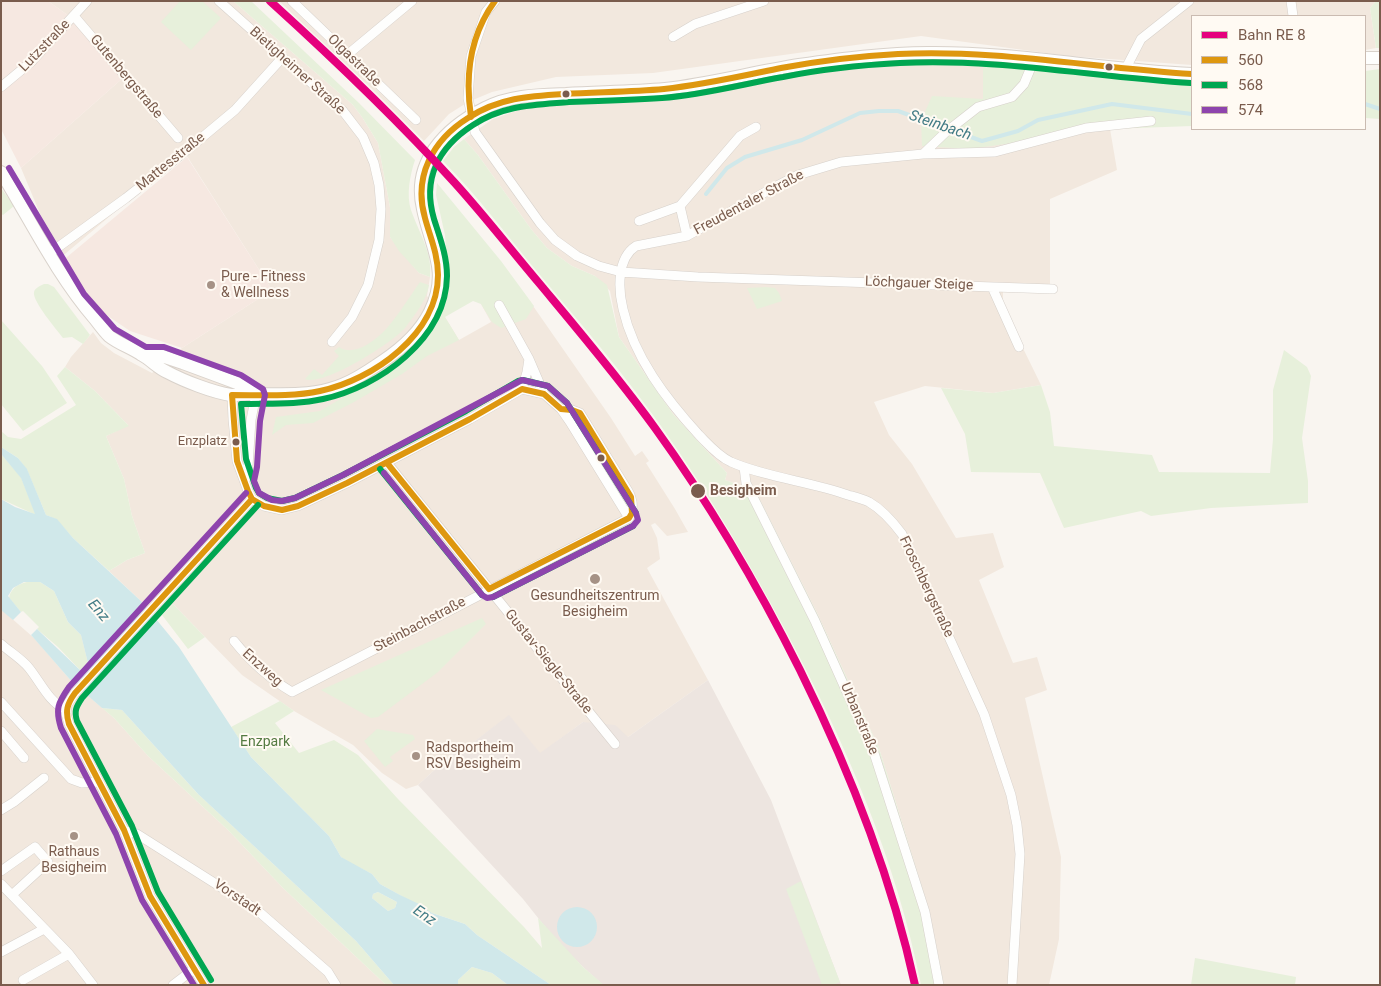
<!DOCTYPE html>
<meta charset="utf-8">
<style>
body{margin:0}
#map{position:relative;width:1381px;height:986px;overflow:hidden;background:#f9f5f0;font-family:Roboto,sans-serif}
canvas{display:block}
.frame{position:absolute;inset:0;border:2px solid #7a5c4d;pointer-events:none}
.legend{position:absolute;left:1191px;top:15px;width:175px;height:115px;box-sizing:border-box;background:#fffaf3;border:1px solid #cabbb1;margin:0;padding:6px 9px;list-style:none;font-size:15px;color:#7a5c4d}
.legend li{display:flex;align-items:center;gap:10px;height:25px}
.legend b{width:25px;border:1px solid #cabbb1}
</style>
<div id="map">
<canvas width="1381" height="986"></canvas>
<div class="frame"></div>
<ul class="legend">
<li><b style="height:6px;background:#e5007d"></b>Bahn RE 8</li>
<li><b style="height:6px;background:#de970f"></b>560</li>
<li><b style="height:6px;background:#00a651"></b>568</li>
<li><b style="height:6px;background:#8e44ad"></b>574</li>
</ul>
</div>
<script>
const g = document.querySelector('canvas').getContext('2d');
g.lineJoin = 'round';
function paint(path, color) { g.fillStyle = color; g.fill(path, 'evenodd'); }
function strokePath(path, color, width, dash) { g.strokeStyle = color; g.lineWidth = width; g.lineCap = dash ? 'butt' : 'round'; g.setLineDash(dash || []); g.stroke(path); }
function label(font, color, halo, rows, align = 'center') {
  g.font = font + ' Roboto,sans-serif'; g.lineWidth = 4; g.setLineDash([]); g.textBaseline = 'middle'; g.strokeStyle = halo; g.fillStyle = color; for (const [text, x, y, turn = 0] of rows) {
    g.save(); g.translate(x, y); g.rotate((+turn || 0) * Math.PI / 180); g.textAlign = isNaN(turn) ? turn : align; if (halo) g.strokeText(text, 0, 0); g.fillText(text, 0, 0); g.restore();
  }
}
paint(new Path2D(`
 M 48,1 L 233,1 L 353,105 L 362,117 L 378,143 L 390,207 L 390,237 L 419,273 L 430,277 L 427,296 L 445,317 L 459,340 L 491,322 L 481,304 L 524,293 L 611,418 L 635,456 L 642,451 L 649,461 L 646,463 L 675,509 L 688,532 L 667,536 L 655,523 L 651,525 L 657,538 L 660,559 L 647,568 L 708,680 L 628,737 L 583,722 L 540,754 L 509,716 L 463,750 L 451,755 L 418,785 L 406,789 L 382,773 L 353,745 L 294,711 L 242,675 L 173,604 L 156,620 L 142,602 L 109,571 L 127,560 L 145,553 L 132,516 L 124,479 L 106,436 L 128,425 L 95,391 L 65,367 L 71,357 L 93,332 L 101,343 L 114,353 L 152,373 L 182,348 L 272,290 L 185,153 L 59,259 L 21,168 L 124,77 L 87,29 Z
 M 279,1 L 1376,1 L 1370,8 L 1376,48 L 1365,50 L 1365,16 L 1192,16 L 1192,65 L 1068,56 L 921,36 L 653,73 L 556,77 L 492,92 L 468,102 L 449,114 L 424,141 L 372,89 Z
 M 906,60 L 983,61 L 983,99 L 1110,129 L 1117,170 L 1050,199 L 1050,290 L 1003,292 L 1003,301 L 1017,336 L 1041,385 L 993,393 L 925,386 L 874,402 L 889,435 L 912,464 L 956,538 L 993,533 L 1004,567 L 979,580 L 1013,663 L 1037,657 L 1047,690 L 1025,698 L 1061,857 L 1059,939 L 1049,985 L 944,985 L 929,910 L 879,748 L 818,615 L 755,490 L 725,480 L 727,473 L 673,414 L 619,337 L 610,291 L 595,276 L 572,266 L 547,248 L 531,229 L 478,155 L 464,139 L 493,119 L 539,103 L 731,80 L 818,66 Z
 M 1,609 L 34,638 L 73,683 L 114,718 L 148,756 L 228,830 L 283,888 L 386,985 L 1,985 Z`), '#f2e8de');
paint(new Path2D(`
 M 1,1 L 48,1 L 87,29 L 124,77 L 21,168 L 1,129 Z
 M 187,157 L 272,290 L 182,348 L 130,331 L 105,314 L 87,296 L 61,262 Z`), '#f6e8e1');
paint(new Path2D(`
 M 708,680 L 771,800 L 841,985 L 603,985 L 583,967 L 554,938 L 523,899 L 418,785 L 451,755 L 463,750 L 509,715 L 540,753 L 583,722 L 615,725 L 628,737 Z`), '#ede5e0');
paint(new Path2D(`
 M 180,1 L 202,1 L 221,18 L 191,50 L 161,22 Z
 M 233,1 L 251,1 L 359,103 L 415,160 C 410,175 406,195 411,210 C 419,233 433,253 430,277 L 419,273 L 399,251 L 390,237 L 390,207 L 378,143 L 362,117 L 353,105 Z
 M 1376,1 L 1380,1 L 1380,48 L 1376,48 L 1370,8 Z
 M 983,61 L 1146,80 L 1192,83 L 1192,126 L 1110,129 L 970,149 L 922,146 L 921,121 L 932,96 L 983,99 Z
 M 1380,69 L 1380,119 L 1365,118 L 1365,71 Z
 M 464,139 L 478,155 L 531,229 L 547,248 L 572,266 L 595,276 L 607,285 L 619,337 L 673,414 L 727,473 L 725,480 L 755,490 L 818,615 L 879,748 L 929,910 L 944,985 L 921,985 C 897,862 846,744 787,633 C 749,562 708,492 661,426 C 624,374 582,325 540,275 C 508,237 478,196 443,161 L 454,147 Z
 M 437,183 L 501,261 L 534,306 L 526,319 L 501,328 L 492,322 L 481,304 L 473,301 L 445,317 L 459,340 L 427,356 L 402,374 L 354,402 L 313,423 L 286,425 L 272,435 L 276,417 L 320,411 L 388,371 L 418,347 L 436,322 L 444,296 L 448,271 L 445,235 L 436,195 Z
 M 1,188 L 14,206 L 3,215 L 1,214 Z
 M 420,282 L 429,285 C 427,300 414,316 405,328 C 392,343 323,387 305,379 L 314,369 L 322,375 L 339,356 L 334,351 L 339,347 C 352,356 370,344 380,335 C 393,324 410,296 420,282 Z
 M 44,284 L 48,284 L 54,287 L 90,335 L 83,344 L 72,337 L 63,338 C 57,330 32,301 34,292 C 35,288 40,286 44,284 Z
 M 766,287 L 775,288 L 779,293 L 782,301 L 757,309 L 747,288 Z
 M 1,320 L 42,366 L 67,403 L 23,431 L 1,404 Z
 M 1284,350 L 1307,367 L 1311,376 L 1302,438 L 1308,481 L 1308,503 L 1211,508 L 1151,516 L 1141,511 L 1064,528 L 1040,473 L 971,472 L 965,434 L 941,388 L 993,393 L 1041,385 L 1050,412 L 1054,446 L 1152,455 L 1159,472 L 1270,473 L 1273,439 L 1273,390 Z
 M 65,367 L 95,391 L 129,426 L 106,436 L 124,479 L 132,516 L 145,553 L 127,560 L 109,571 L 73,538 L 56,519 L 46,515 L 27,470 L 18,458 L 1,447 L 1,431 L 8,437 L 21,439 L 76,405 L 57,376 Z
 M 1,454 L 21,477 L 36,515 L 1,499 Z
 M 33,581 L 40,582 L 54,591 L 68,622 L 81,635 L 88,663 L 80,670 L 58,647 L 37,629 L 39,627 L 23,611 L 21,612 L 9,598 C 11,586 22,582 33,581 Z
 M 173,604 L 205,637 L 188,649 L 162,615 Z
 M 482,618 L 486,624 L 438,672 L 378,717 L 371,718 L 321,690 Z
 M 280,701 L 294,711 L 275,723 L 299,753 L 334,740 L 358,755 L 398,799 L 524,927 L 542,948 L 538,918 L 583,967 L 604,985 L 551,985 L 477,935 L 465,924 L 432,913 L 380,884 L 372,874 L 346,861 L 341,857 L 329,836 L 251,757 L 231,727 Z
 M 102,708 L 122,710 L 197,793 L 356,941 L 394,985 L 386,985 L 283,888 L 228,830 L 148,756 L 114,718 Z
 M 377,729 L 413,735 L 415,739 L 390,757 L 393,761 L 385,767 L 364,741 Z
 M 801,881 L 840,982 L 833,985 L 822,985 L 786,889 Z
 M 378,892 L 397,902 L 395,908 L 388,911 L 372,898 L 373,894 Z
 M 1195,958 L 1296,977 L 1295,985 L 1191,985 Z
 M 472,967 L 492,973 L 508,985 L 458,985 L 458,980 Z`), '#e7f0db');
paint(new Path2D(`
 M 1,447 L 18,458 L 27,469 L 46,515 L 57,519 L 73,538 L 142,602 L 179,647 L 251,757 L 329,836 L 341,857 L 372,874 L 380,884 L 400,895 L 419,904 L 432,913 L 465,924 L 477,935 L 551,985 L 508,985 L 492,973 L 472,967 L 458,980 L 458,985 L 394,985 L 356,941 L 198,794 L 122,710 L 102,708 L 73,683 L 31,635 L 37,629 L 80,670 L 88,663 L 81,635 L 68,622 L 54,591 L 40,582 L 24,582 L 13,588 L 8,596 L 21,612 L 13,620 L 1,610 L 1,499 L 15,507 L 35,514 L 21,478 L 1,454 ZM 378,892 L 397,902 L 395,908 L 388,911 L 372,898 L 373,894 Z
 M557 927a20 20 0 1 1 40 0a20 20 0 1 1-40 0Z`), '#d0e8ea');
strokePath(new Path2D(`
 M 1365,104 L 1380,109
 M 706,194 L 727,168 L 745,157 L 802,140 L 860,113 L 879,111 L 898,111 L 982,141 L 1018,131 L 1038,120 L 1112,104 L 1192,114`), '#d0e8ea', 4);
const minor = new Path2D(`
 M 219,1 L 343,111 L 363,137 L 374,163 L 379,185 L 381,209 L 379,240 L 368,285 L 352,317 L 332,342
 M 292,1 L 416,120
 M 495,1 L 486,12 L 471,56 L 468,98 L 475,132 L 540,223 L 555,240 L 577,256 L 599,266 L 621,272 L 698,277 L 1053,289
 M 1291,1 L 1293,16
 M 74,16 L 178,138
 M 673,37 L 695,24 L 764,1
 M 347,55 L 412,1
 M 1126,68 L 1141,39 L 1189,1
 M 1,87 L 31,62 L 87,1
 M 923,154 L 946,132 L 978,107 L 1012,97 L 1024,84 L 1034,60
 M 680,206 L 687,236
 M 639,221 L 680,206 L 740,136 L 756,127
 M 50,253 L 126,198 L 187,150 L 235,110 L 282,58
 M 992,287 L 1019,347
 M 499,305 L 529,359 L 544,394 L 561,409 L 570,422 L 629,518
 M 522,389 L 544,394
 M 232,395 L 233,419 L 237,461 L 248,491 L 252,499 L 264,506 L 282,510 L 298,506 L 347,483 L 470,419 L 522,389 L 527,372 L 529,359
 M 561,409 L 572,410 L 580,413 L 628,491 C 633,500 634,509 629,518
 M 387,463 L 615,744
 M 744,467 L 746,483 L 815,621 L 874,753 L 925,912 L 939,985
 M 245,481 L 248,466 L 251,420 L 256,394
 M 234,641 C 250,661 270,679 292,692 L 629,518
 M 1,644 C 10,652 22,659 29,668 C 41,683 48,701 66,710
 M 1,702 L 71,779 L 82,783 L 99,782
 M 1,731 L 24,758
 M 1,810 L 14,802 L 44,778
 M 124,830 L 137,834 L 257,910 L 328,972 L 336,985
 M 1,871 L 35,847 L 48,862 L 13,894
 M 1,884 L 69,954 L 93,985
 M 1,952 L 44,929
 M 23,980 L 69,954
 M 173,985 L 194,969
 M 204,985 L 150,896 L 124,830 L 69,724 L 66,714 L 67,705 L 75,693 L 252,499
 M 1012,985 L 1020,854 L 1017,825 L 1011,795 L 984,714 L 902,534 C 893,522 883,510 869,502 C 863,499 855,497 848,495 C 809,481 768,478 731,462 C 718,456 708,444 699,435 C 666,399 634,357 623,309 C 618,289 617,258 636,246 L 687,236 L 769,190 L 798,175 L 841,162 L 923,154 L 995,152 L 1086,128 L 1151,121`);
const secondary = new Path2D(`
 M 1365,58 L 1380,58
 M 1,172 C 31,221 57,275 95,319 C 99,324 104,331 109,336 C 119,344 132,348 142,355 C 151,360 158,368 167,372 C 184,381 212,392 231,395 C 239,395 247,394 254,394 C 280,394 305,396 330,389 C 349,384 367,372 383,361 C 401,349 420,332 430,312 C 450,270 431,249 423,209 C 412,162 445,128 485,108 C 511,95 538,95 566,94 C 599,92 632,92 665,89 C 710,84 754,72 799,65 C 841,59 885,53 928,53 C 1016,52 1104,70 1192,74
 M 144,356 L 162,356 L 183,363 L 237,383 L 256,394`);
strokePath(minor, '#d7d1cb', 10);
strokePath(secondary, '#d9d2cb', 14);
strokePath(minor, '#fefefd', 9);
strokePath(secondary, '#fefefd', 12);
strokePath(new Path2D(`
 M 471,117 C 465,77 470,35 495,1
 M 387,463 L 489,589
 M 629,518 L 632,513 L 631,497 L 580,413 L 572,410 L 561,409 L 544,394 L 522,389 L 470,419 L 347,483 L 298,506 L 282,510 L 264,506 L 252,499 L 248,491 L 237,461 L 232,395 C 261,395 292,397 320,391 C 373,380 438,334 438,275 C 438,254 430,237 425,218 C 413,176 433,140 468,118 C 498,98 529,96 564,94 C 597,92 631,92 664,89 C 703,85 742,76 781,68 C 819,61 859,56 898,54 C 996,49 1094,68 1192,74
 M 489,589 L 629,518
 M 204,985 L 150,896 L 124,830 L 69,724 C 65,711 67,704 75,693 L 252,499`), '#de970f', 6);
strokePath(new Path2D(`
 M 380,469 L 482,595
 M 636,513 L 567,403 L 548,386 L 523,380 L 518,381 L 466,411 L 343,475 L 295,498 L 282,501 L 267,498 L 259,493 L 256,488 L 246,459 L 241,404 C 268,403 296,405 323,399 C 379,387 446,339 447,276 C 447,256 440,238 434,219 C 422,178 439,147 473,125 C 503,105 534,105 569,102 C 600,101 631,100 662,98 C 703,95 743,84 783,77 C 822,69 861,65 900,63 C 997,58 1094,77 1191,83
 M 493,597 L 633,526
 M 211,980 L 158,892 L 132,826 L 77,721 C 74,711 76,707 82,698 L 258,505`), '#00a651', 6);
strokePath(new Path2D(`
 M 9,168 L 84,294 L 115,329 L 146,347 L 164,347 L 241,375 L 263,389 L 265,395 L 260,421 L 257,467 L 254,481 L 259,493 L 272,500 L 282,501 L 295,498 L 343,475 L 522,380 L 548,386 L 567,403 L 636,513 L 638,520 L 633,526 L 493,597 L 487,598 L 482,595 L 384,473
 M 194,985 L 142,900 L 116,834 L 61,728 C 55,709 58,703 69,687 L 246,493`), '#8e44ad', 6);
strokePath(new Path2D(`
 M 270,1 C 334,59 396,118 454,182 C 484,215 511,250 539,283 C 579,331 619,378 655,428 C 710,504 758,586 800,670 C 850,771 891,875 915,985`), '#e5007d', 8);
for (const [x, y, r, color] of [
 [1109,67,4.5,"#7a5c4d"],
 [566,94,4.5,"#7a5c4d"],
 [211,285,5,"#a69286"],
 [236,442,4.5,"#7a5c4d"],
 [601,458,4.5,"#7a5c4d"],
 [698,491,8,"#7a5c4d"],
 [595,579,6,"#a69286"],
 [416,756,5,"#a69286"],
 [74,836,5,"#a69286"]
]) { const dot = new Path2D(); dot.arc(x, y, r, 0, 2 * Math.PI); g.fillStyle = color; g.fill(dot); strokePath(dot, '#fffaf3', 2); }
label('13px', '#7a5c4d', '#fffaf3', [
 ["Enzplatz",227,442]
], 'right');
label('14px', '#7a5c4d', '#fffaf3', [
 ["Lutzstraße",45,46,-46],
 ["Olgastraße",354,61,44],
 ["Bietigheimer Straße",297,71,42],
 ["Gutenbergstraße",126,77,50],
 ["Mattesstraße",171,162,-39],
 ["Freudentaler Straße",749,203,-28],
 ["Löchgauer Steige",919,284,2],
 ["Froschbergstraße",926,587,65],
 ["Steinbachstraße",420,625,-28],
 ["Gustav-Siegle-Straße",548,662,51],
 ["Enzweg",262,668,42],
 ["Urbanstraße",859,719,67],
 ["Vorstadt",237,898,34]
]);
label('14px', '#7a5c4d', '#fffaf3', [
 ["Pure - Fitness",221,277],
 ["& Wellness",221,293],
 ["Gesundheitszentrum",595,596,"center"],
 ["Besigheim",595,612,"center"],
 ["Radsportheim",426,748],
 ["RSV Besigheim",426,764],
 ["Rathaus",74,852,"center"],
 ["Besigheim",74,868,"center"]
], 'left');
label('bold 14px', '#7a5c4d', '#fffaf3', [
 ["Besigheim",710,491]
], 'left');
label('14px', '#537a41', '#fffaf3', [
 ["Enzpark",265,742]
]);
label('italic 15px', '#437c86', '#fffaf3', [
 ["Steinbach",940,126,19],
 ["Enz",98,611,49],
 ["Enz",424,916,34]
]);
</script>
